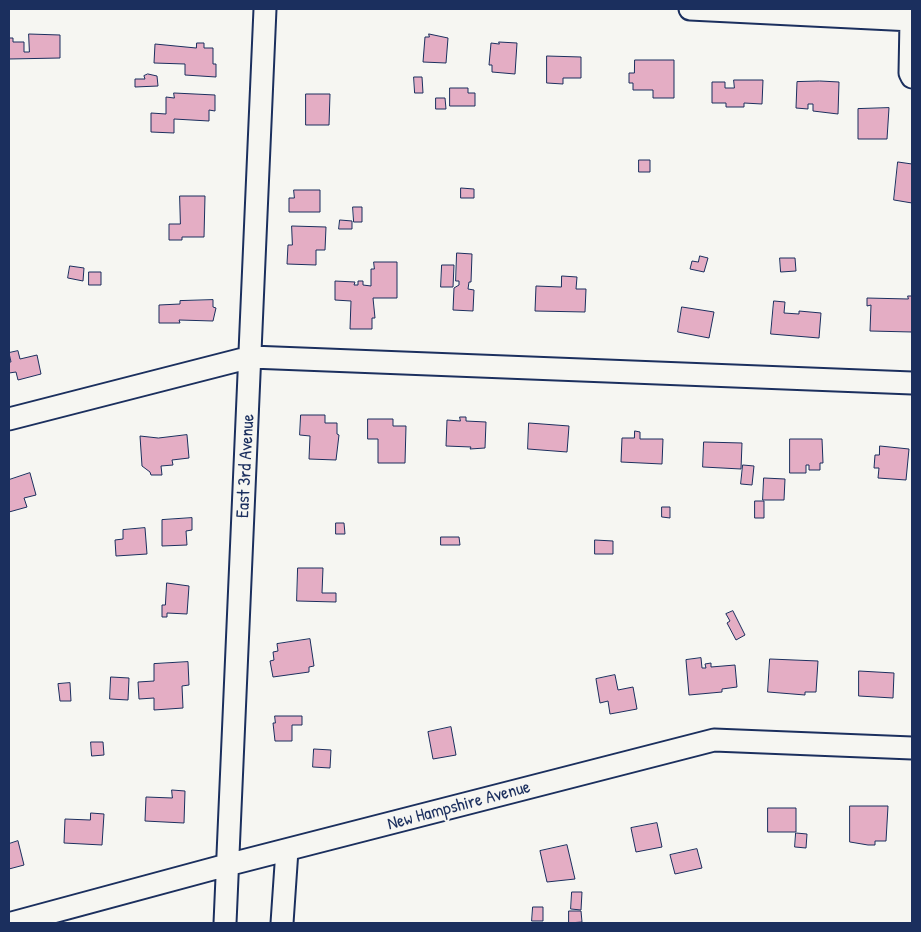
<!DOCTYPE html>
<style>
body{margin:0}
#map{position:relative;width:921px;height:932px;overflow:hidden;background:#f6f6f2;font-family:"Patrick Hand",sans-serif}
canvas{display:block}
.frame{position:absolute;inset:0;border:10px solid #1b2f5e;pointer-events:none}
</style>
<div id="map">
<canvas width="921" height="932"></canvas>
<div class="frame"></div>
</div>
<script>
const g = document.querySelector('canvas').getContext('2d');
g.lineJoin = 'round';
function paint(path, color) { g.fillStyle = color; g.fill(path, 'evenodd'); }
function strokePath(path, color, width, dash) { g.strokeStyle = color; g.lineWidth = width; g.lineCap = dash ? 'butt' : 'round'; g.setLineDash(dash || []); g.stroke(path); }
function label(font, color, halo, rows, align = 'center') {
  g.font = font + ' "Patrick Hand",sans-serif'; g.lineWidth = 4; g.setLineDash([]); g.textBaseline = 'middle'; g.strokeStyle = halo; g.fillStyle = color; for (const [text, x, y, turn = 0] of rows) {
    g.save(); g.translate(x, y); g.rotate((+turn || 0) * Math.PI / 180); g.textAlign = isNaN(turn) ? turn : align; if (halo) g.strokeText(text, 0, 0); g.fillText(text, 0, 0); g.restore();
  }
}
const building = new Path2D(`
 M 29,34 L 60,35 L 60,58 L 9,59 L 9,38 L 13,38 L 13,42 L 24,42 L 24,52 L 29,52 Z
 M 429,34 L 448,38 L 446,63 L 423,62 L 425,37 L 429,37 Z
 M 499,42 L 517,43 L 515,74 L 492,72 L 492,65 L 489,65 L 491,43 L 499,44 Z
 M 197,43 L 204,43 L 204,48 L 213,48 L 213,64 L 216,64 L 216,77 L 185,75 L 185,64 L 154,63 L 155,44 L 196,48 Z
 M 547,56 L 581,57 L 581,78 L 563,78 L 563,84 L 547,83 Z
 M 635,60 L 674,60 L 674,98 L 653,98 L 653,90 L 633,90 L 633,83 L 629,83 L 629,73 L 634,73 Z
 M 148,74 L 157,76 L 158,86 L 135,87 L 135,79 L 145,79 L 144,76 Z
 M 414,77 L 422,77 L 423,93 L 415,93 Z
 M 734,80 L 763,80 L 762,104 L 744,103 L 744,107 L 726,107 L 726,103 L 712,103 L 712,82 L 725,82 L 725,88 L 734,88 Z
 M 820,81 L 839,82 L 838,114 L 813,111 L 813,104 L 808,104 L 808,109 L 796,108 L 797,82 Z
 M 450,88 L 468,88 L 468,93 L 475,93 L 475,106 L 450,106 Z
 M 174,93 L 215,95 L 215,111 L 209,110 L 209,121 L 174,119 L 174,133 L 151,132 L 151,113 L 166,114 L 166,97 L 174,98 Z
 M 306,94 L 330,94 L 329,125 L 306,125 Z
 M 436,98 L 445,98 L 446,109 L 436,109 Z
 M 889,108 L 887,139 L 858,139 L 858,109 Z
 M 639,160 L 650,160 L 650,172 L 639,172 Z
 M 898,162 L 912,164 L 912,203 L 894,200 Z
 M 461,188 L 474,189 L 474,198 L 461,198 Z
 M 294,190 L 320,190 L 320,212 L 289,212 L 289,198 L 294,198 Z
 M 180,196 L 205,196 L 204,237 L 182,237 L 182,240 L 169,240 L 169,224 L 180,224 Z
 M 353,207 L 362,207 L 362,222 L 354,222 Z
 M 340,220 L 352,221 L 352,229 L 339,229 Z
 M 292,226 L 326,227 L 325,250 L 316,250 L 316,265 L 287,264 L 288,245 L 292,245 Z
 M 457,253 L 472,254 L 471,282 L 469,282 L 468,289 L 474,290 L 473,311 L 453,310 L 454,288 L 459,285 L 459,281 L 456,281 Z
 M 700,256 L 708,258 L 704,272 L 690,269 L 692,261 L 698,262 Z
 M 780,258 L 795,258 L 796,271 L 781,272 Z
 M 374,262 L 397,262 L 397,298 L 373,298 L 375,318 L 372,318 L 372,329 L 350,329 L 351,301 L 335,300 L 335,281 L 355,282 L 354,285 L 358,285 L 358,281 L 363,281 L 363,285 L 371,286 L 371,269 L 374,269 Z
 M 442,265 L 454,265 L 453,287 L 441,287 Z
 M 70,266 L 84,268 L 83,281 L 68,278 Z
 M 89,272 L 101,272 L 101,285 L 89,285 Z
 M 562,276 L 577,277 L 576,289 L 586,289 L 585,312 L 535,311 L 536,286 L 561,287 Z
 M 908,296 L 912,296 L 912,332 L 870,331 L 871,305 L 867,306 L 867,298 L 908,299 Z
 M 213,300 L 213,307 L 216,308 L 213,321 L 179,320 L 180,323 L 159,323 L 159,305 L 180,304 L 180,301 Z
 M 774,301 L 785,302 L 784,313 L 799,314 L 799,311 L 821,313 L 819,338 L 771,334 Z
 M 682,307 L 714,312 L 709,338 L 678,332 Z
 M 18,351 L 20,359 L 37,355 L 41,374 L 18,380 L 16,372 L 9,373 L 9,362 L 11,362 L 9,353 Z
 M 301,415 L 325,415 L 325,423 L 337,423 L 337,434 L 339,435 L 336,460 L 309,459 L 310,436 L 300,435 Z
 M 460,417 L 466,417 L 466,421 L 486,422 L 485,448 L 470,449 L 471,447 L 446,446 L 447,420 L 460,421 Z
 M 368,419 L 393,419 L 393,426 L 406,426 L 405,463 L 378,463 L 378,439 L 368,439 Z
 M 529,423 L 569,426 L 567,452 L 528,449 Z
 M 635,431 L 640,432 L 640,439 L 663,439 L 662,464 L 621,462 L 622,438 L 634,438 Z
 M 187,435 L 189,458 L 172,460 L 173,465 L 161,466 L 162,475 L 151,475 L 150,472 L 142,466 L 140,436 L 158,438 Z
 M 790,439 L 822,439 L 823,463 L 820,463 L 820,470 L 809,470 L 809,465 L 806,465 L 806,473 L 790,473 Z
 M 704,442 L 742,443 L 741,469 L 703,467 Z
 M 880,446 L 909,449 L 906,480 L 878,478 L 879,468 L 874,468 L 875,455 L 879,455 Z
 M 743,465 L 754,466 L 752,485 L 741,484 Z
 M 30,473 L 36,495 L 24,498 L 27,507 L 9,512 L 9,480 Z
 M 764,478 L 785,479 L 784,500 L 763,500 Z
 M 755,501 L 764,501 L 764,518 L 755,518 Z
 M 662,507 L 670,507 L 670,518 L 662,517 Z
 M 192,518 L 192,530 L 186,531 L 187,545 L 162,546 L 162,520 Z
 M 336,523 L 344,523 L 345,534 L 336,534 Z
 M 145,528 L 147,554 L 116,556 L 115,540 L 123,539 L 123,530 Z
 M 441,537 L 459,537 L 460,545 L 441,545 Z
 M 595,540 L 613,541 L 613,554 L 595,554 Z
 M 298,568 L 323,568 L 322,593 L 336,593 L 336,602 L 297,601 Z
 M 167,583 L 189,586 L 187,614 L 167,613 L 167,617 L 162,617 L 162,605 L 165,605 Z
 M 733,611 L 745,635 L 736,640 L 727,623 L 730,621 L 726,614 Z
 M 310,639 L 314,666 L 309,667 L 309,672 L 273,677 L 270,661 L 274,660 L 273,652 L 278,651 L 277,644 Z
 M 701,658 L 702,668 L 706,668 L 705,664 L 711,663 L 711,667 L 735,665 L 737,687 L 722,689 L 722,692 L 689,695 L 686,660 Z
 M 770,659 L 818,661 L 816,692 L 805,692 L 805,695 L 768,692 Z
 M 188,662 L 189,685 L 182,686 L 183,708 L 154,710 L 154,698 L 139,699 L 138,682 L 154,681 L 154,664 Z
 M 859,671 L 894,673 L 893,698 L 859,696 Z
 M 615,675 L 618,690 L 633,687 L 637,709 L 610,714 L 608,701 L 600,703 L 596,679 Z
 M 111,677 L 129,678 L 128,700 L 110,699 Z
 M 70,683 L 71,701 L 60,701 L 58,684 Z
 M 275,716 L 302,716 L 302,725 L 292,725 L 292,741 L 275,741 L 273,723 L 275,723 Z
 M 451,727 L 456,755 L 433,759 L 428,732 Z
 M 91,742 L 103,742 L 104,755 L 92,756 Z
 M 314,749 L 331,750 L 330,768 L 313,767 Z
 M 172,790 L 185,791 L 184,823 L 145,821 L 146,797 L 172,798 Z
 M 850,806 L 888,806 L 886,841 L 875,841 L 875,845 L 868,845 L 850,842 Z
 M 768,808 L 796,808 L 796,832 L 768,832 Z
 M 91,813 L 104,814 L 102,845 L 64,843 L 65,819 L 90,820 Z
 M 657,823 L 662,847 L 636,852 L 631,828 Z
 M 796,833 L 807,834 L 806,848 L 795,847 Z
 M 18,841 L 24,865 L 9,869 L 9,844 Z
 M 567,845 L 575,879 L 547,882 L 540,851 Z
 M 697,849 L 702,868 L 675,874 L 670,855 Z
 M 572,892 L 582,892 L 581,910 L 571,909 Z
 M 533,907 L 543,907 L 543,921 L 532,921 Z
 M 569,911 L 581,911 L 582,922 L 569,923 Z`);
paint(building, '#e4adc4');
strokePath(building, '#1b2f5e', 1);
const minor = new Path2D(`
 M 690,9 L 912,20
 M 911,20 L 910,73 L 912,77
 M 9,419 L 251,357 L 912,383
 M 12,923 L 227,865 L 714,740 L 912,748
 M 225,923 L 265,9
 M 282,923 L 287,850`);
strokePath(minor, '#1b2f5e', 25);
strokePath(minor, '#f6f6f2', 21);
label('18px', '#1b2f5e', '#f6f6f2', [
 ["East 3rd Avenue",246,466,-87],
 ["New Hampshire Avenue",459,806,-15]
]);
</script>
